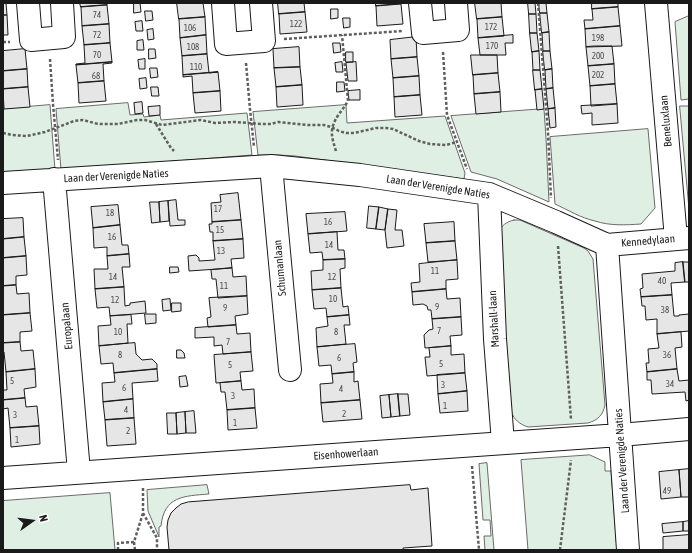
<!DOCTYPE html>
<style>
body{margin:0}
#map{position:relative;width:692px;height:553px;overflow:hidden;background:#fff;font-family:"Asap Condensed",sans-serif}
canvas{display:block}
.frame{position:absolute;inset:0;border:4px solid #1a1a1a;pointer-events:none}
.north{position:absolute;left:12px;top:501px;width:40px;height:40px;-webkit-text-stroke:3px #fff;paint-order:stroke;rotate:76deg;font-size:11px;font-weight:700;line-height:16px;text-align:center;color:#1a1a1a}
.north::after{content:'';display:block;margin:auto;width:14px;height:18px;background:#1a1a1a;clip-path:polygon(50% 0,100% 100%,50% 72%,0 100%)}
</style>
<div id="map">
<canvas width="692" height="553"></canvas>
<div class="frame"></div>
<div class="north">N</div>
</div>
<script>
const g = document.querySelector('canvas').getContext('2d');
g.lineJoin = 'round';
function paint(path, color) { g.fillStyle = color; g.fill(path, 'evenodd'); }
function strokePath(path, color, width, dash) { g.strokeStyle = color; g.lineWidth = width; g.lineCap = dash ? 'butt' : 'round'; g.setLineDash(dash || []); g.stroke(path); }
function label(font, color, halo, rows, align = 'center') {
  g.font = font + ' "Asap Condensed",sans-serif'; g.lineWidth = 3; g.setLineDash([]); g.textBaseline = 'middle'; g.strokeStyle = halo; g.fillStyle = color; for (const [text, x, y, turn = 0] of rows) {
    g.save(); g.translate(x, y); g.rotate((+turn || 0) * Math.PI / 180); g.textAlign = isNaN(turn) ? turn : align; if (halo) g.strokeText(text, 0, 0); g.fillText(text, 0, 0); g.restore();
  }
}
const green = new Path2D(`
 M 689,16 L 689,99 L 681,100 L 675,22 Z
 M 128,103 L 130,115 L 143,114 L 144,117 L 160,115 L 161,120 L 247,113 L 252,155 L 61,170 L 56,109 Z
 M 50,105 L 55,170 L 3,174 L 3,109 Z
 M 346,105 L 347,123 L 445,116 L 465,173 L 464,179 L 295,156 L 279,155 L 258,155 L 253,112 Z
 M 680,106 L 689,106 L 689,209 Z
 M 544,109 L 546,138 L 549,202 L 497,179 L 471,172 L 451,116 Z
 M 648,129 L 655,208 L 641,224 C 626,225 610,226 595,221 C 581,218 568,210 555,204 L 550,137 Z
 M 514,220 L 520,220 L 584,248 L 588,251 L 593,259 L 605,405 C 603,415 598,420 588,423 L 528,427 C 519,424 515,420 511,412 L 498,233 C 502,225 506,222 514,220 Z
 M 590,455 L 605,462 L 605,471 L 611,471 L 617,550 L 528,550 L 521,460 Z
 M 487,463 L 494,550 L 485,550 L 484,536 L 491,536 L 490,520 L 483,520 L 479,464 Z
 M 207,485 L 209,494 C 184,496 164,496 161,526 L 159,527 L 159,537 L 148,511 L 147,490 Z
 M 110,493 L 115,550 L 3,550 L 3,501 Z`);
paint(green, '#e0efe3');
strokePath(green, '#6a6a6a', 1);
const building = new Path2D(`
 M 3,3 L 6,3 L 7,15 L 3,15 Z
 M 80,3 L 107,3 L 107,5 L 81,7 Z
 M 134,3 L 140,3 L 141,12 L 134,13 Z
 M 177,3 L 203,3 L 205,17 L 179,19 Z
 M 278,3 L 304,3 L 305,12 L 279,14 Z
 M 376,3 L 401,3 L 401,4 L 376,6 Z
 M 475,3 L 501,3 L 502,17 L 477,19 Z
 M 528,3 L 535,3 L 536,14 L 529,14 Z
 M 539,3 L 546,3 L 547,13 L 540,13 Z
 M 592,3 L 618,3 L 618,7 L 592,9 Z
 M 401,4 L 403,24 L 377,26 L 376,6 Z
 M 107,5 L 109,24 L 82,26 L 81,7 Z
 M 618,7 L 620,26 L 585,29 L 584,20 L 593,20 L 592,9 Z
 M 331,9 L 338,9 L 338,18 L 331,19 Z
 M 145,11 L 152,11 L 153,20 L 146,21 Z
 M 305,12 L 307,32 L 280,34 L 279,14 Z
 M 540,13 L 547,13 L 549,32 L 542,33 Z
 M 529,14 L 536,14 L 537,33 L 530,33 Z
 M 3,15 L 7,15 L 8,35 L 3,35 Z
 M 205,17 L 206,35 L 180,38 L 179,19 Z
 M 502,17 L 504,36 L 478,38 L 477,19 Z
 M 343,18 L 350,18 L 350,27 L 344,28 Z
 M 142,21 L 143,31 L 136,31 L 135,22 Z
 M 109,24 L 110,43 L 84,45 L 82,26 Z
 M 620,26 L 622,46 L 586,47 L 585,29 Z
 M 153,29 L 154,39 L 148,40 L 147,30 Z
 M 549,32 L 550,51 L 543,51 L 542,33 Z
 M 530,33 L 537,33 L 539,51 L 532,52 Z
 M 206,35 L 207,54 L 182,56 L 180,38 Z
 M 513,35 L 513,43 L 505,43 L 506,55 L 480,55 L 478,38 Z
 M 416,37 L 417,57 L 391,59 L 390,40 Z
 M 143,40 L 144,50 L 137,50 L 137,41 Z
 M 110,43 L 112,62 L 76,65 L 76,64 L 85,63 L 84,45 Z
 M 333,43 L 340,43 L 341,52 L 334,53 Z
 M 595,46 L 612,46 L 614,64 L 588,66 L 586,47 Z
 M 299,47 L 300,67 L 274,68 L 273,49 Z
 M 25,49 L 27,69 L 3,71 L 3,51 Z
 M 149,49 L 155,49 L 156,58 L 149,59 Z
 M 539,51 L 540,70 L 533,70 L 532,52 Z
 M 543,51 L 550,51 L 552,69 L 545,70 Z
 M 346,52 L 353,52 L 353,62 L 346,62 Z
 M 207,54 L 209,73 L 218,72 L 183,75 L 182,56 Z
 M 471,55 L 497,55 L 498,73 L 473,75 Z
 M 417,57 L 419,76 L 393,78 L 391,59 Z
 M 145,59 L 145,69 L 139,69 L 138,60 Z
 M 112,62 L 112,63 L 103,64 L 104,81 L 78,83 L 76,65 Z
 M 342,62 L 343,72 L 336,72 L 335,63 Z
 M 356,62 L 357,81 L 348,81 L 346,63 Z
 M 614,64 L 615,84 L 590,86 L 588,66 Z
 M 300,67 L 302,85 L 276,87 L 274,68 Z
 M 150,68 L 157,68 L 158,77 L 151,78 Z
 M 27,69 L 28,87 L 3,89 L 3,71 Z
 M 552,69 L 553,88 L 546,89 L 545,70 Z
 M 533,70 L 540,70 L 542,89 L 535,90 Z
 M 218,72 L 220,91 L 193,93 L 192,76 L 183,77 L 183,75 Z
 M 498,73 L 500,92 L 474,94 L 473,75 Z
 M 419,76 L 420,95 L 394,97 L 393,78 Z
 M 146,78 L 147,88 L 140,89 L 139,79 Z
 M 104,81 L 106,101 L 79,103 L 78,83 Z
 M 337,82 L 344,82 L 345,91 L 337,92 Z
 M 615,84 L 617,104 L 591,106 L 590,86 Z
 M 302,85 L 303,105 L 277,107 L 276,87 Z
 M 28,87 L 30,107 L 4,109 L 3,89 Z
 M 151,87 L 158,87 L 159,96 L 152,96 Z
 M 553,88 L 555,108 L 548,109 L 546,89 Z
 M 542,89 L 544,109 L 537,110 L 535,90 Z
 M 360,90 L 360,100 L 349,100 L 348,91 Z
 M 220,91 L 221,111 L 195,113 L 193,93 Z
 M 500,92 L 501,112 L 476,114 L 474,94 Z
 M 420,95 L 422,115 L 395,117 L 394,97 Z
 M 142,102 L 143,113 L 135,114 L 134,103 Z
 M 617,104 L 618,123 L 592,125 L 592,113 L 582,114 L 581,106 Z
 M 160,106 L 160,115 L 149,116 L 148,107 Z
 M 555,108 L 556,127 L 550,128 L 548,109 Z
 M 238,193 L 241,220 L 212,222 L 211,203 L 221,202 L 220,195 Z
 M 176,200 L 178,220 L 185,220 L 185,225 L 170,226 L 168,201 Z
 M 168,201 L 169,221 L 160,222 L 159,202 Z
 M 150,202 L 159,202 L 160,222 L 152,223 Z
 M 118,205 L 120,225 L 93,228 L 91,207 Z
 M 369,206 L 379,207 L 376,229 L 367,228 Z
 M 379,207 L 388,209 L 385,230 L 376,229 Z
 M 388,209 L 397,210 L 395,230 L 402,230 L 404,246 L 387,248 L 385,230 Z
 M 345,212 L 347,231 L 308,234 L 306,214 Z
 M 23,218 L 24,237 L 3,239 L 3,219 Z
 M 241,220 L 243,239 L 213,241 L 213,232 L 210,232 L 209,224 L 212,224 L 212,222 Z
 M 454,222 L 455,241 L 426,243 L 424,224 Z
 M 120,225 L 122,245 L 128,245 L 129,254 L 107,256 L 107,247 L 94,248 L 93,228 Z
 M 337,232 L 338,250 L 344,250 L 345,259 L 323,260 L 322,252 L 310,253 L 308,234 Z
 M 24,237 L 26,256 L 3,258 L 3,239 Z
 M 243,239 L 244,258 L 231,259 L 232,268 L 189,271 L 188,256 L 196,255 L 199,258 L 199,261 L 215,260 L 213,241 Z
 M 455,241 L 457,260 L 428,262 L 426,243 Z
 M 129,254 L 130,267 L 122,267 L 124,287 L 95,289 L 94,269 L 108,269 L 107,256 Z
 M 26,256 L 27,275 L 16,276 L 16,285 L 3,286 L 3,258 Z
 M 345,259 L 345,268 L 340,269 L 341,288 L 312,290 L 311,271 L 323,270 L 323,260 Z
 M 457,260 L 458,279 L 446,280 L 446,289 L 412,292 L 411,283 L 420,282 L 419,264 Z
 M 683,262 L 685,282 L 671,283 L 672,295 L 641,297 L 640,289 L 643,288 L 642,274 L 675,271 L 675,263 Z
 M 683,262 L 689,262 L 689,282 L 685,282 Z
 M 170,267 L 178,267 L 179,272 L 170,273 Z
 M 232,268 L 233,277 L 246,276 L 247,296 L 218,298 L 216,279 L 212,279 L 211,270 Z
 M 16,285 L 17,294 L 29,293 L 30,313 L 3,315 L 3,286 Z
 M 124,287 L 125,306 L 130,305 L 130,303 L 145,301 L 146,313 L 110,316 L 109,307 L 97,308 L 95,289 Z
 M 341,288 L 343,307 L 348,306 L 349,315 L 327,317 L 326,308 L 314,309 L 312,290 Z
 M 446,289 L 447,299 L 460,298 L 461,317 L 432,319 L 431,310 L 428,310 L 427,306 L 423,304 L 413,305 L 412,292 Z
 M 672,295 L 674,316 L 679,316 L 679,315 L 689,314 L 689,331 L 657,334 L 657,319 L 646,320 L 645,306 L 642,306 L 641,297 Z
 M 247,296 L 248,314 L 235,316 L 236,325 L 208,327 L 207,318 L 211,317 L 209,298 Z
 M 170,299 L 171,310 L 163,311 L 162,300 Z
 M 172,303 L 181,303 L 181,311 L 172,312 Z
 M 30,313 L 32,331 L 20,332 L 20,342 L 3,343 L 3,315 Z
 M 145,314 L 156,314 L 156,323 L 146,324 Z
 M 131,315 L 132,324 L 127,324 L 128,343 L 99,346 L 98,326 L 111,325 L 110,316 Z
 M 349,315 L 350,325 L 344,325 L 346,344 L 317,347 L 316,328 L 328,326 L 327,317 Z
 M 461,317 L 462,335 L 450,336 L 451,346 L 425,348 L 424,335 L 429,330 L 433,329 L 432,319 Z
 M 236,325 L 237,334 L 250,333 L 251,352 L 223,354 L 222,345 L 214,346 L 214,337 L 195,338 L 195,328 Z
 M 681,332 L 682,347 L 675,348 L 677,369 L 647,372 L 646,363 L 649,363 L 648,349 L 659,348 L 657,334 Z
 M 20,342 L 21,351 L 33,350 L 35,369 L 6,372 L 4,352 L 3,352 L 3,343 Z
 M 135,343 L 136,354 L 142,360 L 152,359 L 157,364 L 157,369 L 114,373 L 113,363 L 101,364 L 99,346 Z
 M 355,344 L 357,362 L 353,363 L 354,372 L 332,374 L 331,365 L 319,366 L 317,347 Z
 M 451,346 L 451,355 L 464,354 L 465,373 L 427,376 L 425,357 L 430,357 L 429,348 Z
 M 177,350 L 181,350 L 184,353 L 185,358 L 177,358 Z
 M 251,352 L 253,371 L 240,372 L 241,381 L 216,383 L 214,355 Z
 M 35,369 L 36,387 L 24,389 L 25,398 L 3,400 L 3,390 L 7,390 L 6,372 Z
 M 157,369 L 158,381 L 132,383 L 133,399 L 103,402 L 102,383 L 115,382 L 114,373 Z
 M 677,369 L 679,381 L 689,380 L 689,400 L 686,401 L 685,392 L 652,394 L 651,380 L 647,380 L 647,372 Z
 M 354,372 L 354,382 L 358,381 L 360,400 L 321,403 L 320,384 L 333,383 L 332,374 Z
 M 465,373 L 467,391 L 438,394 L 437,375 Z
 M 186,376 L 188,386 L 180,387 L 179,377 Z
 M 241,381 L 242,390 L 254,389 L 255,408 L 227,410 L 225,392 L 221,392 L 220,383 Z
 M 467,391 L 468,411 L 440,413 L 438,394 Z
 M 398,394 L 408,394 L 410,415 L 400,416 Z
 M 398,394 L 400,416 L 391,417 L 389,395 Z
 M 389,395 L 391,417 L 382,418 L 380,396 Z
 M 25,398 L 26,407 L 37,406 L 39,426 L 10,428 L 8,408 L 3,409 L 3,400 Z
 M 133,399 L 134,418 L 105,420 L 103,402 Z
 M 360,400 L 362,419 L 323,422 L 321,403 Z
 M 255,408 L 257,428 L 228,430 L 227,410 Z
 M 194,411 L 196,433 L 186,433 L 185,412 Z
 M 185,412 L 186,433 L 177,434 L 176,413 Z
 M 167,413 L 176,413 L 177,434 L 168,434 Z
 M 134,418 L 136,444 L 107,446 L 105,420 Z
 M 39,426 L 40,444 L 11,447 L 10,428 Z
 M 689,469 L 689,497 L 681,497 L 679,470 Z
 M 679,470 L 681,497 L 661,499 L 659,472 Z
 M 410,485 L 411,490 L 428,488 L 432,546 L 403,548 L 403,550 L 169,550 L 167,527 L 168,520 L 171,513 L 176,508 L 181,504 L 188,502 Z
 M 689,521 L 689,531 L 683,531 L 683,522 Z
 M 683,522 L 683,531 L 663,533 L 662,524 Z
 M 689,535 L 689,550 L 663,550 L 663,537 Z`);
paint(building, '#e6e6e6');
strokePath(building, '#1a1a1a', 1);
const minor = new Path2D(`
 M 28,3 L 31,40 L 64,37 L 62,3
 M 223,3 L 226,44 L 264,41 L 261,3
 M 420,3 L 423,33 L 458,30 L 456,3
 M 656,3 L 676,239
 M 271,166 L 290,370
 M 54,179 L 79,472
 M 3,183 L 271,166 L 360,175 L 489,194 L 556,222 L 607,245 L 628,550
 M 489,194 L 495,339 L 503,443
 M 607,245 L 689,238
 M 3,478 L 620,435 L 689,429`);
strokePath(minor, '#1a1a1a', 24);
strokePath(new Path2D(`
 M 538,3 L 548,132 L 551,198
 M 284,39 L 403,31
 M 3,42 L 10,42
 M 443,52 L 447,115 L 467,169
 M 50,59 L 53,104 L 58,160
 M 246,63 L 250,109 L 254,147
 M 156,124 L 171,148 L 174,151
 M 3,133 L 12,135 L 27,136 L 45,132 L 74,121 L 83,120 L 98,124 L 118,124 L 137,120 L 145,120 L 162,125 L 201,120 L 215,123 L 235,122 L 262,124 L 271,124 L 278,122 L 308,125 L 324,125 L 331,127 L 339,131 L 346,133 L 354,133 L 376,128 L 386,128 L 393,129 L 419,141 L 430,144 L 446,145 L 457,142
 M 336,151 C 331,135 329,129 339,114 C 342,110 345,106 348,101 L 342,35
 M 558,246 L 571,419
 M 472,466 L 479,550
 M 143,488 L 143,513 L 157,538 L 157,550
 M 134,542 L 135,550
 M 118,550 L 118,543 L 134,542 L 143,513
 M 560,550 L 571,460`), '#5f5f5f', 2.5, [3, 2]);
strokePath(minor, '#fff', 22);
label('9px', '#4d4d4d', null, [
 ["74",97,15],
 ["122",296,24],
 ["172",491,27],
 ["106",190,28],
 ["72",97,35],
 ["198",598,38],
 ["170",492,46],
 ["108",193,47],
 ["70",97,55],
 ["200",598,56],
 ["110",196,67],
 ["202",598,75],
 ["68",96,76],
 ["17",218,209],
 ["18",110,213],
 ["16",328,222],
 ["15",220,230],
 ["16",112,237],
 ["14",329,245],
 ["13",221,251],
 ["11",435,271],
 ["14",113,277],
 ["12",332,277],
 ["40",662,281],
 ["11",224,286],
 ["10",333,299],
 ["12",115,300],
 ["9",437,307],
 ["9",225,308],
 ["38",665,310],
 ["7",439,331],
 ["10",118,332],
 ["8",336,332],
 ["7",228,342],
 ["8",120,355],
 ["36",667,355],
 ["6",339,358],
 ["5",441,364],
 ["5",230,365],
 ["5",12,381],
 ["34",670,384],
 ["3",443,385],
 ["6",124,388],
 ["4",341,389],
 ["3",233,396],
 ["1",445,406],
 ["4",126,410],
 ["2",344,414],
 ["3",15,415],
 ["1",235,423],
 ["2",128,431],
 ["1",17,440],
 ["49",667,491]
]);
label('11px', '#1a1a1a', '#fff', [
 ["Beneluxlaan",666,121,-95],
 ["Laan der Verenigde Naties",116,176,-3],
 ["Laan der Verenigde Naties",438,187,9],
 ["Kennedylaan",648,241,-5],
 ["Schumanlaan",280,268,-95],
 ["Marshall-laan",494,319,-93],
 ["Europalaan",67,326,-95],
 ["Eisenhowerlaan",346,454,-4],
 ["Laan der Verenigde Naties",622,461,-94]
]);
</script>
